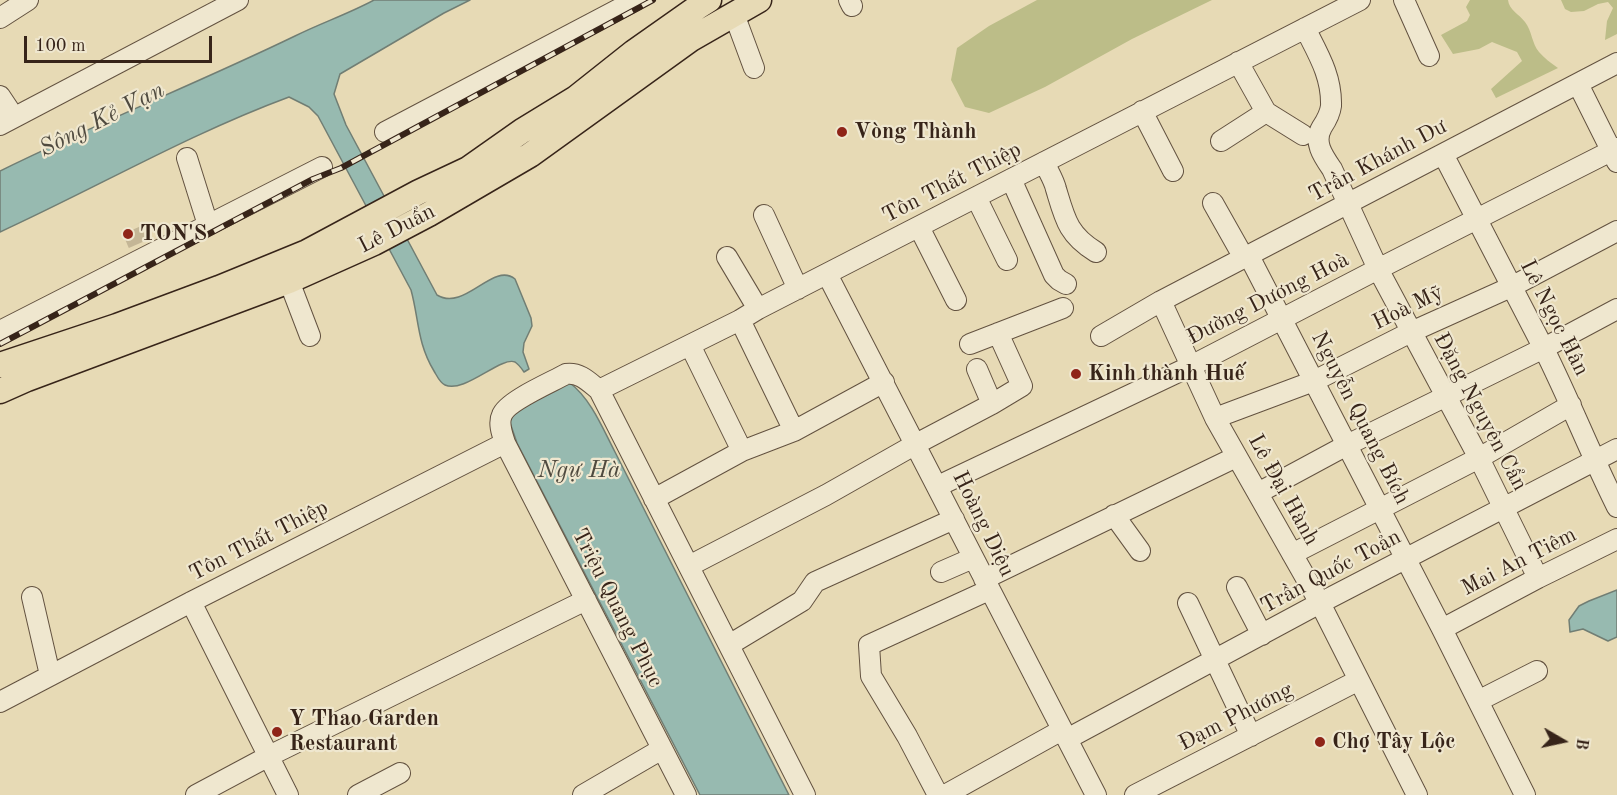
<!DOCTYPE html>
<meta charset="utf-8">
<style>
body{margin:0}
#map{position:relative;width:1617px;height:795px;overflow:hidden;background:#e7dab5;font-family:"Old Standard TT",serif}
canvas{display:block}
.north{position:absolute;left:1533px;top:711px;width:60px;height:60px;-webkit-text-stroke:4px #efe7cf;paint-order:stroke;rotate:99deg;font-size:16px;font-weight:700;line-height:24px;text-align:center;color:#372419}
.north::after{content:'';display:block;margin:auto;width:21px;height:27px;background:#372419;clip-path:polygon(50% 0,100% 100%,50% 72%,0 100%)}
.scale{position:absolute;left:24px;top:36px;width:188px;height:27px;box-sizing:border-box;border:3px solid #372419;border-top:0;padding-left:8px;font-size:18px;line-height:21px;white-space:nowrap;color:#372419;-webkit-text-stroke:4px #efe7cf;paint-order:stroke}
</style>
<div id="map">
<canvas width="1617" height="795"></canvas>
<div class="north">B</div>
<div class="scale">100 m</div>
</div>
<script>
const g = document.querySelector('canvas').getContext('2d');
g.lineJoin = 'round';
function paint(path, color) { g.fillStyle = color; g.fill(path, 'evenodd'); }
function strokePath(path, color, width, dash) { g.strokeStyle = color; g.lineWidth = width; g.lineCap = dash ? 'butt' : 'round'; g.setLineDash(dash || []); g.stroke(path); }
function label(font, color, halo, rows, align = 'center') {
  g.font = font + ' "Old Standard TT",serif'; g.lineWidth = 4.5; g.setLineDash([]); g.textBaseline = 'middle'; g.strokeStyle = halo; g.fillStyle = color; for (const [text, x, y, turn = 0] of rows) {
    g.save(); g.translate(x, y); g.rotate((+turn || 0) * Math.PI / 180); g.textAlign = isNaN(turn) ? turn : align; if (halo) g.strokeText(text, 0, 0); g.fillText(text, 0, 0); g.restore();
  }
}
paint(new Path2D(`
 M 1037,0 L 1212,0 L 1132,39 L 1045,87 L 989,113 L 965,107 L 951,80 L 957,48 L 989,26 Z
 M 1470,0 L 1508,0 C 1509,10 1519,14 1525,22 C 1532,31 1532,44 1539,52 C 1544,58 1551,63 1558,68 L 1496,98 L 1491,89 L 1522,61 L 1517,52 L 1492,42 L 1479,49 L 1453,54 L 1441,35 L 1467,21 L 1470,15 L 1466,7 Z
 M 1561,0 L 1617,0 L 1617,34 L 1605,40 L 1607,21 L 1613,8 L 1608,2 L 1598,4 L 1584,11 L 1571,12 L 1565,9 Z`), '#bcbd88');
const water = new Path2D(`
 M 374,0 L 470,0 L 444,13 L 340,74 L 334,94 L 346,125 L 437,295 C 465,312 493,261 515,279 L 531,318 L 532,326 L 524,343 L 523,352 L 529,369 L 524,372 C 522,369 518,364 515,362 C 501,356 464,394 445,385 C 440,383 437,376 434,371 C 417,343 419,319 411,290 L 318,116 L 309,107 L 289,97 C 189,134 96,188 0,232 L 0,171 C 97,123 198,83 295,36 C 321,23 348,14 374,0 Z
 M 570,383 C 591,399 603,429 615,452 L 789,795 L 700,795 L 517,443 L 508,417 L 562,384 Z
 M 1617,590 L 1617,637 L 1608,641 L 1583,629 L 1570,632 L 1569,620 L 1579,606 L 1589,601 Z`);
paint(water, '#97bab0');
strokePath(water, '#717e74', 1.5);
strokePath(new Path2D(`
 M 132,230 L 138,244`), '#c4b696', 20, [20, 10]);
const minor = new Path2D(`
 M 849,0 L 852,6
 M 1404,0 L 1429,56
 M 734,14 L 754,68
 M 0,18 L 28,0
 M 1305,28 C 1318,54 1332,76 1331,106 C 1330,114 1326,121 1322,127 C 1313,142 1323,156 1332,169 L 1378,269 L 1479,458 L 1538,578
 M 1238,62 L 1266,112 L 1303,135
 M 1578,84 L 1617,162
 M 0,96 L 14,117
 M 1142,111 L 1173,171
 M 0,125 L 238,0
 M 385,132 L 636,0
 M 1221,141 L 1266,112
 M 1443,154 C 1477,219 1511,284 1544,349 C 1570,401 1591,455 1617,507
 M 187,158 L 208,225
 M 1044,162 C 1048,171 1054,180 1056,189 C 1065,219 1068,235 1096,252
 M 1011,179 L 1054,275 L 1059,280 L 1066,284
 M 976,197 L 1007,260
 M 1213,203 L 1244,258
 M 764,215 L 798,289
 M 919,227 L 956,300
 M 1249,256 L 1442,629 L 1525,795
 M 727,257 L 758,309
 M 827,274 L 1096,795
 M 289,281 L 310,336
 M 1161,301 L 1215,418 L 1320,603 L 1417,795
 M 740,320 L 794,431
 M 0,331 L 322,167
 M 1101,336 L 1161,301 L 1617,63
 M 970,344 L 1063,308
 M 690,345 L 742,451
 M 977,369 L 992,404
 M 599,390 L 805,795
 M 1215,418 L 1314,381 L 1411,332 L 1511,287 L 1617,231
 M 505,443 L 686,795
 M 938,486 L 1191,366 L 1378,269 L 1617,148
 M 1258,493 L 1347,445 L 1544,348 L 1617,309
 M 654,499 L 742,451 L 794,431 L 884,382
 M 1114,515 L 1140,551
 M 1292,554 L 1479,458 L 1571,405
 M 689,566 L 826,495 L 916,444 L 992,404 L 1022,386 L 998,333
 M 941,572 L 973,558
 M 984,579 L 1236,457
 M 1237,587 L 1262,635
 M 32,597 L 50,675
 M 191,602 L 288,795
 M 1188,603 L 1251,736
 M 1442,629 L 1538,578 L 1617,539
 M 729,645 L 802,601 L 815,582 L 954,519
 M 1478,701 L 1537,671
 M 0,702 L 191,602 L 505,443 C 502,434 498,423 502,415 C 507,401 552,382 566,374 C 580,372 589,382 599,390 L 740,320 L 758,309 L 1360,0
 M 1067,739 L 1320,603 L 1617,449
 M 196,795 L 269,756 L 586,600
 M 358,795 L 400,773
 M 583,795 L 662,749
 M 938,795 L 907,736 L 871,676 L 869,645 L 989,590
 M 945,795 L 1062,730
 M 1135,795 L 1359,680`);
const major = new Path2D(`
 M 0,365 L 117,326 L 219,288 L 307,252 L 419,192 L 468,169 L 522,131 L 576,98 L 634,52 L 698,7 L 709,0
 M 0,391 L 27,379 L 289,281 L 374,243 L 429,214 L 530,155 L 691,39 L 759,0`);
strokePath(minor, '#635240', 22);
strokePath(major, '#372419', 27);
strokePath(minor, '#efe7cf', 20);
strokePath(major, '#e7dab5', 24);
const rail = new Path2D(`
 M 0,344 L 313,179 L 341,168 L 653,0`);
strokePath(rail, '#372419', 6);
strokePath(rail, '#efe7cf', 4, [11]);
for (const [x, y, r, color] of [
 [842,132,6,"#8f2418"],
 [128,234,6,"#8f2418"],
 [1076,374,6,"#8f2418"],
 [277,732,6,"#8f2418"],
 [1320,742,6,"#8f2418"]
]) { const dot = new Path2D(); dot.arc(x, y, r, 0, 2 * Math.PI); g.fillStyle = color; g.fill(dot); strokePath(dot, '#efe7cf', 2); }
label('bold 22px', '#372419', '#efe7cf', [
 ["Vòng Thành",854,132],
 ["TON'S",140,234],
 ["Kinh thành Huế",1088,374],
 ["Y Thao Garden",289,719],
 ["Restaurant",289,744],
 ["Chợ Tây Lộc",1332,742]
], 'left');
label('22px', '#372419', '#efe7cf', [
 ["Trần Khánh Dư",1378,161,-28],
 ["Tôn Thất Thiệp",952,183,-27],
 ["Lê Duẩn",397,229,-27],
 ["Đường Dương Hoà",1268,299,-27],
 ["Hoà Mỹ",1408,308,-26],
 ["Lê Ngọc Hân",1554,318,63],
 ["Đặng Nguyên Cẩn",1480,412,62],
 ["Nguyễn Quang Bích",1360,418,63],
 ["Lê Đại Hành",1283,490,61],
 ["Hoàng Diệu",983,524,64],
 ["Tôn Thất Thiệp",259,541,-27],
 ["Mai An Tiêm",1519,562,-27],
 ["Trần Quốc Toản",1331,572,-28],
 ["Triệu Quang Phục",617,608,63],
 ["Đạm Phương",1236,717,-27]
]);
label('italic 24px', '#4f4a3f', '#efe7cf', [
 ["Sông Kẻ Vạn",102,120,-27],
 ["Ngự Hà",579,471]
]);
</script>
